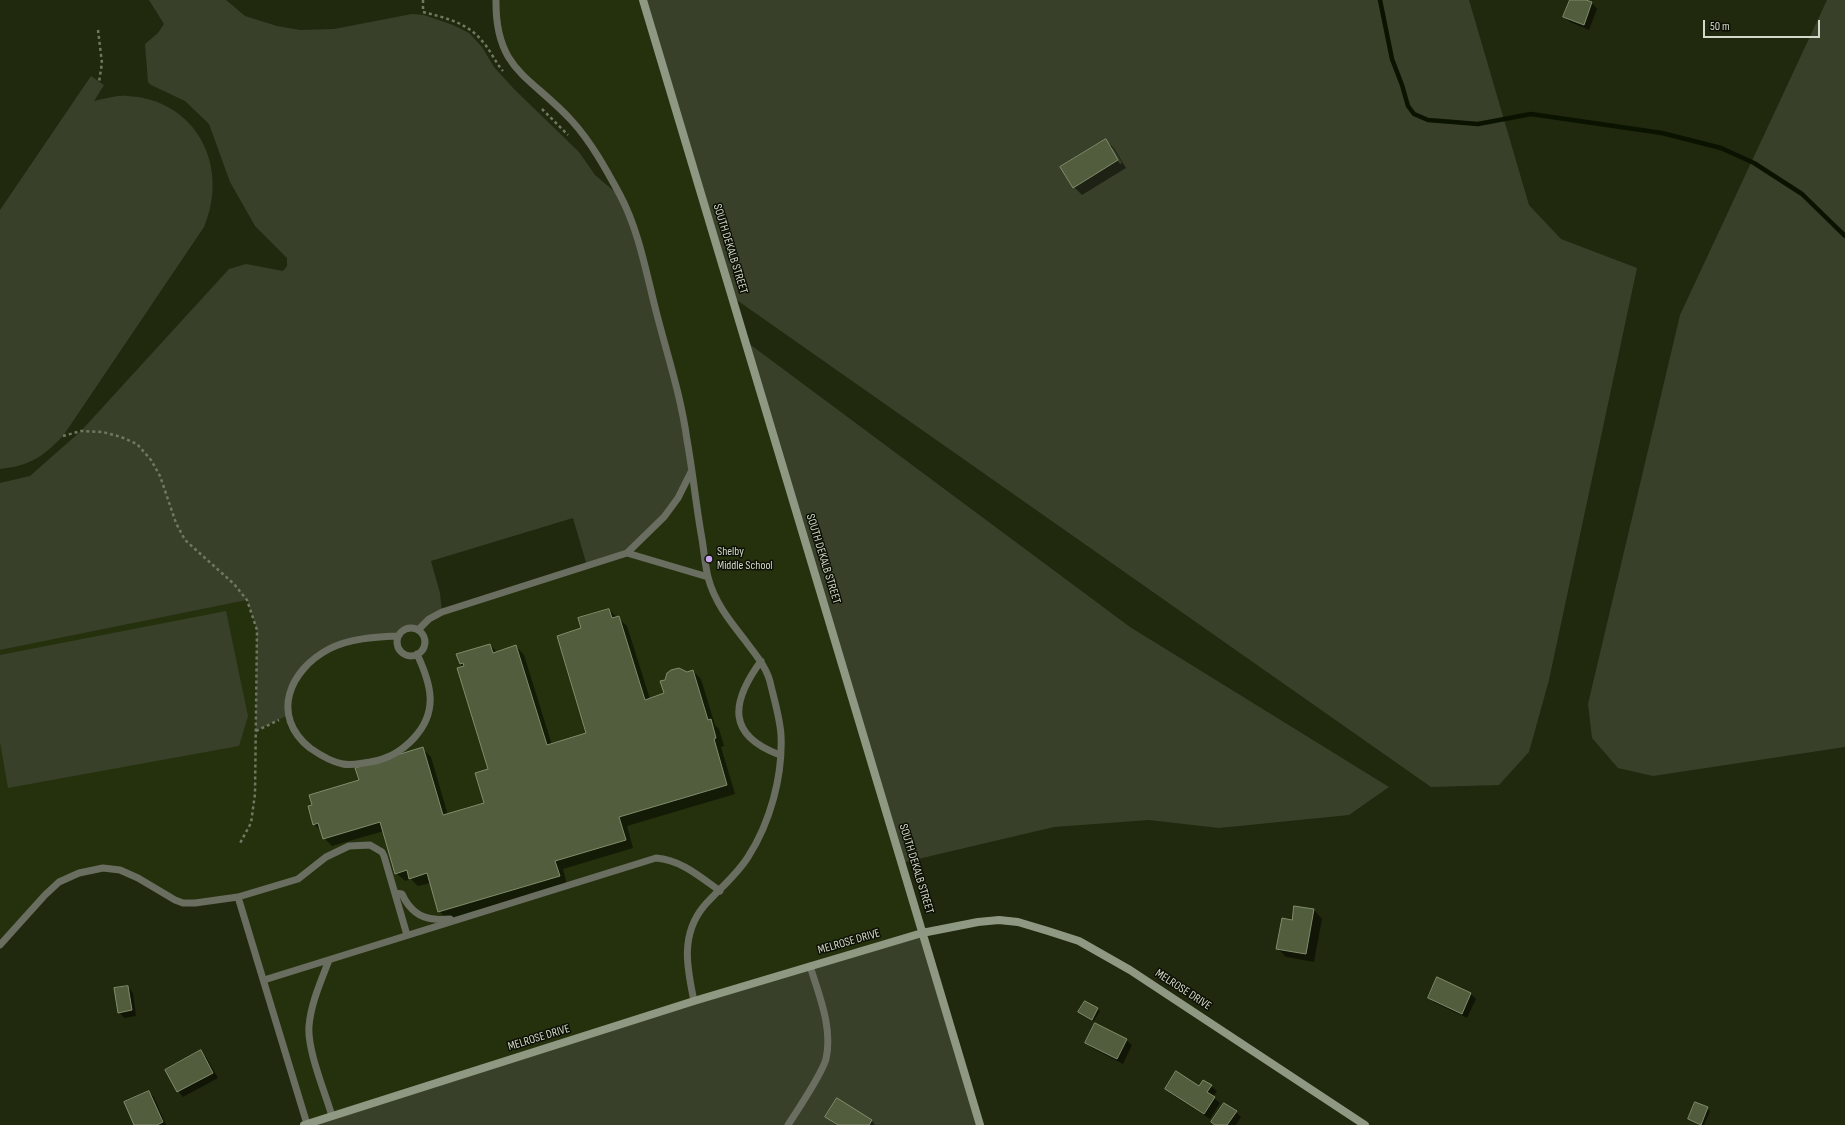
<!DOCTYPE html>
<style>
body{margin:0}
#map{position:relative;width:1845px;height:1125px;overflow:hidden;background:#20290d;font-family:"Sofia Sans Condensed",sans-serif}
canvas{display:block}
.scale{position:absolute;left:1703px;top:20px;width:117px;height:18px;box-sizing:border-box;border:2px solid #d2d9c8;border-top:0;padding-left:5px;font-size:12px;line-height:14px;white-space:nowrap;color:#d2d9c8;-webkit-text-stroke:3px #0c1005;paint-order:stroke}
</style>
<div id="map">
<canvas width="1845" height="1125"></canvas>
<div class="scale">50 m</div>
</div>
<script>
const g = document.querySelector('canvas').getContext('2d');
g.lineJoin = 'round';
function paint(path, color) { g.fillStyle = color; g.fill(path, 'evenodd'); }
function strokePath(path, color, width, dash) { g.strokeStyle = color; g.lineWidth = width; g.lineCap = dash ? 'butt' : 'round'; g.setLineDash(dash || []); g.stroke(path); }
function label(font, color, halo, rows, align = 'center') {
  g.font = font + ' "Sofia Sans Condensed",sans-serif'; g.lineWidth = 3; g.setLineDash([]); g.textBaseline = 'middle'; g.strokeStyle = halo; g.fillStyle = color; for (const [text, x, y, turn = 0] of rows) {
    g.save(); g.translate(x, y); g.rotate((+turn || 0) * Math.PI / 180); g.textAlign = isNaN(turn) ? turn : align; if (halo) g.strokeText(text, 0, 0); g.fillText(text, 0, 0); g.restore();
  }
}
paint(new Path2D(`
 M 496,0 L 643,0 L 922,933 L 307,1124 L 238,897 L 183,903 L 138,878 L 103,868 L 59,882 L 0,945 L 0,650 L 247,600 L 257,630 L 257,731 L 288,715 L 293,682 L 329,649 L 400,632 L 406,629 L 410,628 L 418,630 L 429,619 L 587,566 L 621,197 L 574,123 L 524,78 L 504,49 Z`), '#25310c');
paint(new Path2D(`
 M 149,0 L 226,0 L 245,16 L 277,26 L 300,30 L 334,29 L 412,14 L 424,15 L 453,25 L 469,33 L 482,47 L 494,67 L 514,89 L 579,152 L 595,175 L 621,197 L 635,228 L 677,388 L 691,471 L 678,498 L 627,553 L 587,566 L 573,518 L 431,561 L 440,593 L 442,612 L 418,630 L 408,628 L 399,634 L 329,649 L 293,682 L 288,715 L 256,731 L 257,630 L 247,600 L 0,650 L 0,483 L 30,476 L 81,431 L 229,269 L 246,264 L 283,271 L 287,266 L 287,258 L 255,226 L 230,182 L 209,124 L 185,101 L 151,85 L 148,82 L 145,44 L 158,33 L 164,24 Z
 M 643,0 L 1469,0 L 1529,205 L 1561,239 L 1637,268 L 1549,680 L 1529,752 L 1499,785 L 1431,787 L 731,296 Z
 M 1827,0 L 1845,0 L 1845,747 L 1653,776 L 1618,768 L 1592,738 L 1588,704 L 1680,315 Z
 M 91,76 L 104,85 L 94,101 C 105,99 116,95 127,96 C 196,99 230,166 204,227 L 63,436 C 43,457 29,466 0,469 L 0,210 Z
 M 744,340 L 1130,627 L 1389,787 L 1349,815 L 1219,828 L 1149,820 L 1054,827 L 901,863 Z
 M 226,611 L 248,716 L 239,746 L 8,788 L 0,742 L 0,655 Z
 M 922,933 L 980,1125 L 301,1125 Z`), '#384029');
paint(new Path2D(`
 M 1571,0 L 1583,0 L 1592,3 L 1597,9 L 1589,30 L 1570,22 L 1565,17 Z
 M 1105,140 L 1114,148 L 1126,168 L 1082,195 L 1074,187 ZM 1110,148 L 1113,148 L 1122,163 L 1120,164 Z
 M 609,610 L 627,626 L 650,699 L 666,694 L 687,673 L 693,671 L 701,679 L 715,725 L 719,729 L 724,746 L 721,747 L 735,794 L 627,826 L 633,848 L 563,869 L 567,884 L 447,919 L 439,911 L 431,883 L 418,886 L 411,879 L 405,881 L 396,873 L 384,831 L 332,846 L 324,838 L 322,832 L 314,824 L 360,781 L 422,748 L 431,757 L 448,815 L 485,804 L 489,769 L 464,667 L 460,664 L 458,655 L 490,645 L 497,652 L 516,646 L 524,655 L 552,745 L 588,733 L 582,629 Z
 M 1295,907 L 1314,910 L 1322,919 L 1314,962 L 1286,957 L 1277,948 L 1292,921 Z
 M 128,987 L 133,993 L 136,1016 L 124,1018 L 119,1012 Z
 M 1471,994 L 1476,999 L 1467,1018 L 1435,1003 L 1429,998 Z
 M 1097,1009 L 1100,1011 L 1094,1021 L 1080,1012 Z
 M 1126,1040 L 1132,1045 L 1123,1064 L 1092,1048 L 1086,1043 Z
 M 201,1052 L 206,1057 L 218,1078 L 183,1097 L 178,1091 Z
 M 1211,1086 L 1217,1091 L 1213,1097 L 1220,1103 L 1210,1119 L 1171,1094 L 1166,1088 Z
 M 149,1092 L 154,1097 L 166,1125 L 135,1125 Z
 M 837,1099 L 872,1121 L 875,1125 L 836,1125 L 832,1122 L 826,1117 Z
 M 1707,1108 L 1710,1111 L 1704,1125 L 1700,1125 L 1689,1119 Z
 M 1236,1112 L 1241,1117 L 1236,1125 L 1215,1125 L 1212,1122 Z`), '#0007');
strokePath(new Path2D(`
 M 1380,0 L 1392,59 L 1402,85 L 1408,106 L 1414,114 L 1428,120 L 1478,124 L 1531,114 L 1662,133 L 1721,148 L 1754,163 L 1802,194 L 1845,236`), '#0a1300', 4.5);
const building = new Path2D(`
 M 1570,0 L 1586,0 L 1592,2 L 1584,25 L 1563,17 Z
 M 1106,139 L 1118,160 L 1073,188 L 1060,167 Z
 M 609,609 L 612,618 L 619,616 L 645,700 L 664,693 L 660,681 L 665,680 L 667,673 L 671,670 L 679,668 L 687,672 L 693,670 L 708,720 L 711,719 L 716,738 L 714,739 L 727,785 L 619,817 L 626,840 L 555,861 L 560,876 L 438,912 L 427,873 L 409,879 L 407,870 L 395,874 L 380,822 L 323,839 L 318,823 L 313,825 L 308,806 L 312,805 L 309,795 L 359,780 L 355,768 L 423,747 L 443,815 L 484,803 L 475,773 L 488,769 L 457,668 L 464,666 L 463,663 L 460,664 L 456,654 L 490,644 L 493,653 L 516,645 L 547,745 L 586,733 L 557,636 L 581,628 L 578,618 Z
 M 1294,906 L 1314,909 L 1306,954 L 1276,949 L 1282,918 L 1292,920 Z
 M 1437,977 L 1471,993 L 1462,1014 L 1428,998 Z
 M 128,986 L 132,1010 L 118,1013 L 114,988 Z
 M 1085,1001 L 1098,1008 L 1092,1020 L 1078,1012 Z
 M 1095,1023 L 1127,1039 L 1117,1059 L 1085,1043 Z
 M 201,1050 L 213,1073 L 177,1092 L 165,1070 Z
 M 1176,1071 L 1199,1086 L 1203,1080 L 1212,1085 L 1207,1092 L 1215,1097 L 1204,1114 L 1165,1089 Z
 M 149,1091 L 163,1122 L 157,1125 L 134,1125 L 124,1102 Z
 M 837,1098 L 872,1120 L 869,1125 L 838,1125 L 825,1117 Z
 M 1695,1102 L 1708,1107 L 1701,1125 L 1688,1119 Z
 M 1224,1103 L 1237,1111 L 1227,1125 L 1215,1125 L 1211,1122 Z`);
paint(building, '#515d3d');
strokePath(building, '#808d6c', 1);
strokePath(new Path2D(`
 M 423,0 L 423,12 C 446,18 468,23 483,42 C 491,51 495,62 503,71
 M 98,30 L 102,63 L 99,82
 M 542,109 L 568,135
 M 63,436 L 81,431 L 103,432 L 121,437 L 137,444 L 151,460 L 160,476 L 176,523 L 185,540 L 234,584 L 247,600 L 257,630 L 255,794 L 251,823 L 239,845
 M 256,731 L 279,720`), '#707861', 2.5, [3, 3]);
strokePath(new Path2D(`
 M 496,0 C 495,71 531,76 572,121 C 591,142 606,169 620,195 C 639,231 646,272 656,311 C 667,354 681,396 687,440 C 693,473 696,506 702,539 C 704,551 705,565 708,577 C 714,601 729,620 744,639 C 755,654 768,668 771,686 C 775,702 780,719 781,735 C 783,776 770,823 748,857 C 736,876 719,889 704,906 C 680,935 687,968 694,1001
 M 627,553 L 708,577
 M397 642a14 14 0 1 1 28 0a14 14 0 1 1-28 0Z
 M 418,630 L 429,619 L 442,612 L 627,553 L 664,517 L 678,498 L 691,472
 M 398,636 C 376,637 350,638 329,649 C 289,670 270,716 310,748 C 320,755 331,762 343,764 C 352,766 361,763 370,762 C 388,759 401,752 414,738 C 439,711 431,684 417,654
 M 761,661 C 731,702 726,735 780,755
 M 395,893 L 402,894 C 408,907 418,918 434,919 C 439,920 445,919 450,919
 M 238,897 L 307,1124
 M 0,945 L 45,895 L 59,882 L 79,873 L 103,868 L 120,870 L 138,878 L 175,900 L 183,903 L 195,903 L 238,897 L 298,879 L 326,857 L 349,846 L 370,845 L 382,852 L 384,856 L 407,935
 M 329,960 C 321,981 311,1003 309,1026 C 307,1050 325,1092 332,1116
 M 264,980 L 656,858 C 681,860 699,876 720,891
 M 788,1125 C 798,1109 821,1076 826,1059 C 833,1028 819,995 810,966`), '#696e61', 7);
strokePath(new Path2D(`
 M 643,0 L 980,1125
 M 304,1125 L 694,1001 L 922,933 L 978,922 L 999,920 L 1018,922 L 1048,931 L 1079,941 L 1130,970 L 1365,1125`), '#8f9882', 8);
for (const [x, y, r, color] of [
 [709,559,4,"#c7a6ef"]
]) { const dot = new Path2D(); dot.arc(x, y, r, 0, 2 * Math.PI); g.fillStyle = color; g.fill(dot); strokePath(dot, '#0c1005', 1.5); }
label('12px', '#d2d9c8', '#0c1005', [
 ["SOUTH DEKALB STREET",730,249,73],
 ["SOUTH DEKALB STREET",823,559,73],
 ["SOUTH DEKALB STREET",916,869,73],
 ["MELROSE DRIVE",849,942,-16],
 ["MELROSE DRIVE",1183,990,33],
 ["MELROSE DRIVE",539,1038,-17]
]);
label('12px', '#d2d9c8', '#0c1005', [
 ["Shelby",717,552],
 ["Middle School",717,566]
], 'left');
</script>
